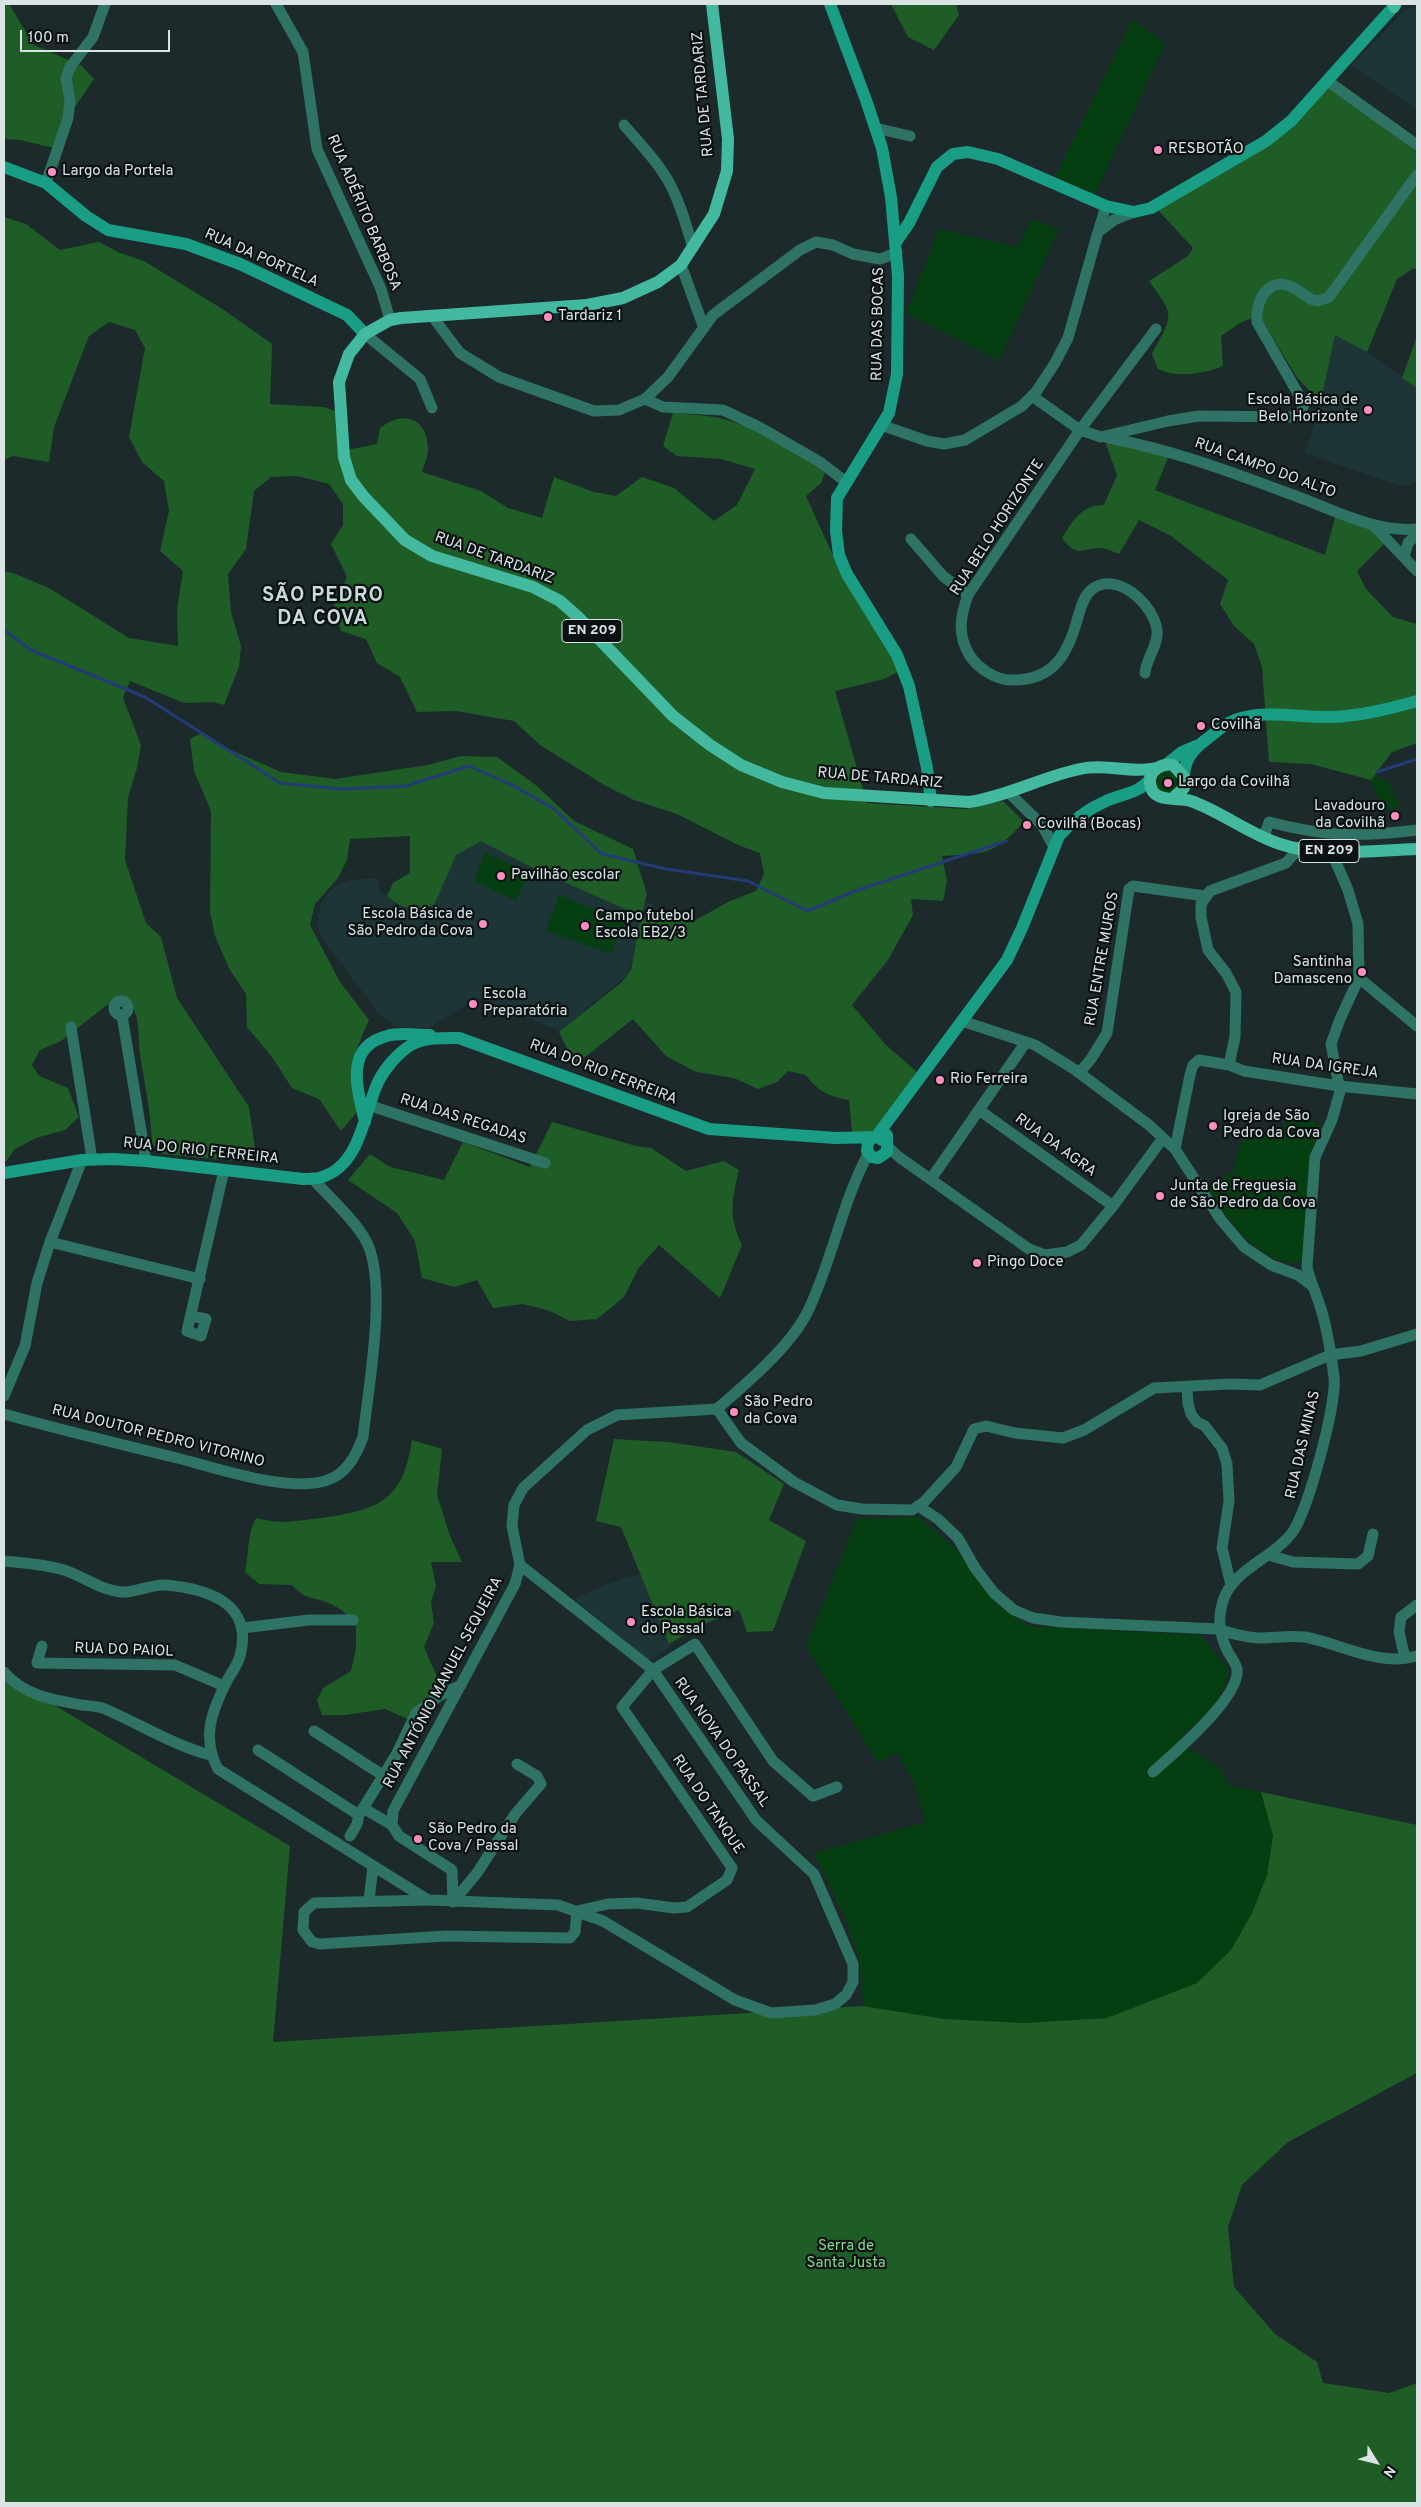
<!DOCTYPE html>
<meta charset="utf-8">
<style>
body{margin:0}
#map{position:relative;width:1421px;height:2507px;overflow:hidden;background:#1c2a2b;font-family:Overpass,sans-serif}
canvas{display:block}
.frame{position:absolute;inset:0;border:5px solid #dbe4e5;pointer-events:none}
.north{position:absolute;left:1351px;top:2437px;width:50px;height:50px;-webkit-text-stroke:4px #0b1112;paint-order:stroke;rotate:126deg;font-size:14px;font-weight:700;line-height:20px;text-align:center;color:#dbe4e5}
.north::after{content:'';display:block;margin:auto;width:18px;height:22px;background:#dbe4e5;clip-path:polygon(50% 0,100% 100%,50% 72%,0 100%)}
.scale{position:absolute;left:20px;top:30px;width:150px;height:22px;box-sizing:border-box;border:2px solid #dbe4e5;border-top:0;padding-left:6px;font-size:15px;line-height:18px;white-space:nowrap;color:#dbe4e5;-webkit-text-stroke:4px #0b1112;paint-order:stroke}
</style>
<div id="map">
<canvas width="1421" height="2507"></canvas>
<div class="frame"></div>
<div class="north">N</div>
<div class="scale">100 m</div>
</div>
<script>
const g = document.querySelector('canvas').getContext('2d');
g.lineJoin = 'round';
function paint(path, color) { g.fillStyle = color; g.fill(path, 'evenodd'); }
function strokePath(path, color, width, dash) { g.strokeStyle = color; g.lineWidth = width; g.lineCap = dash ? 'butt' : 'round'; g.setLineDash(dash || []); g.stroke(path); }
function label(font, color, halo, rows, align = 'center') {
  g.font = font + ' Overpass,sans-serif'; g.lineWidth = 4.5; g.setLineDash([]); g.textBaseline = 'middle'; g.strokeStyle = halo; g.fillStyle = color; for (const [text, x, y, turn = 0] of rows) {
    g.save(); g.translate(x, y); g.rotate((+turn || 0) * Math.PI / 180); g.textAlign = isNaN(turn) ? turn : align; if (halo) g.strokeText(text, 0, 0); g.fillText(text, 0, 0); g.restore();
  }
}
paint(new Path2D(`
 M 1415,6 L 1417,7 L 1417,110 L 1352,65 L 1405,10 Z
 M 1335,334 L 1367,352 L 1417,388 L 1417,481 L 1406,486 L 1398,485 L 1305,453 L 1315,424 Z
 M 461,827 L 654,905 L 626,976 L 560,1031 L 478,998 L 429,1028 L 396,1027 L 380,1015 L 326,943 L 319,931 L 318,917 L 321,904 L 328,893 L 338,884 L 351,880 L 377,878 L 379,892 L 395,899 Z
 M 640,1574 L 670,1647 L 649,1661 L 574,1599 L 605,1585 Z`), '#1e3537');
paint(new Path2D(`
 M 1133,19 L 1165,44 L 1095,194 L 1055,177 Z
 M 1032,219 L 1059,229 L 999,361 L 906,314 L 939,229 L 1017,247 Z
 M1156 782a11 11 0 1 1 22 0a11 11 0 1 1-22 0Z
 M 1374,775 L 1383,780 L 1387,779 L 1400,807 L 1384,810 L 1370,779 Z
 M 485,853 L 530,872 L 516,901 L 474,881 Z
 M 559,895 L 625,922 L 611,954 L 546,931 Z
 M 1287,1115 L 1309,1119 L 1322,1127 L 1312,1150 L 1302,1260 L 1299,1263 C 1255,1263 1229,1218 1206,1188 L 1233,1172 L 1241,1144 L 1242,1125 L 1280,1139 Z
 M 918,1517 L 956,1549 L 997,1604 L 1028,1626 L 1200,1635 L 1228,1669 C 1226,1699 1204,1717 1182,1735 L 1189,1748 L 1221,1769 L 1228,1785 L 1261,1792 L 1273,1836 L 1267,1875 L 1252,1913 L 1231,1950 L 1197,1983 L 1107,2018 L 1025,2023 L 944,2019 L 863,2006 L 860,1961 L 844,1915 L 814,1853 L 926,1822 L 914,1782 L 897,1753 L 878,1763 L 806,1646 L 857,1519 Z`), '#053f11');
paint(new Path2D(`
 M 4,4 L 9,4 L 34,45 L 82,66 L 94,79 L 75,107 L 64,112 L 54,148 L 20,140 L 4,139 Z
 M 891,4 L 956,4 L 959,15 L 934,50 L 908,37 Z
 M 1322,82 L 1417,152 L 1417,271 L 1414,268 L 1397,279 L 1367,352 L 1335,335 L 1322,395 L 1317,399 L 1296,376 L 1259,315 L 1240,323 L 1221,336 L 1223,366 C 1204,374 1176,378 1158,369 L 1152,354 C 1173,314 1176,318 1149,281 L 1188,256 L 1193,248 L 1158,210 L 1242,162 L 1238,146 L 1250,146 L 1281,124 Z
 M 4,217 L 26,224 L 60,250 L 99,242 L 120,253 L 144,261 L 224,310 L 272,344 L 270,404 L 324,407 L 335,411 L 342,451 L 377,444 L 380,428 C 403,410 427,417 428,449 C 428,457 424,465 422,472 L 481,491 L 508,508 L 542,518 L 554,477 L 594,492 L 616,496 L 642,477 L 674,488 L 714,521 L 737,505 L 755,469 L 721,459 L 677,456 L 663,446 L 673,413 C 687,414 701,415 715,417 C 746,423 804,451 825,473 L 821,483 L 806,496 L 835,560 L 904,669 L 884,679 L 835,691 L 867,803 L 965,809 L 1003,801 L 1024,822 C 992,856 986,853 942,856 L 947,881 L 943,901 L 911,899 L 913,915 L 888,960 L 852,1005 L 885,1044 L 917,1072 L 877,1130 L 869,1133 L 852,1132 L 849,1100 C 830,1097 817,1091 806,1075 L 788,1071 L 777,1082 L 758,1089 L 734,1078 L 696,1072 L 666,1056 L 633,1019 L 575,1065 L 559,1032 L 622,982 L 631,970 L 641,916 L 537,870 L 481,841 L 456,855 L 434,905 C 414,910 403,910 387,896 L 393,883 L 410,873 L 410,836 L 350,839 L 347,860 L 338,878 L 315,904 L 310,925 L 340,982 L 369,1020 L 357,1048 L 353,1068 L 362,1106 L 341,1131 L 319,1099 L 292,1088 L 272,1057 L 247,1027 L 246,994 L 230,970 L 215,936 L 210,912 L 211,811 L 194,771 L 190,739 L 203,732 L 224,747 L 281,772 L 335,779 L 428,765 L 461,756 L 497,757 L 537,786 L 574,821 L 633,849 L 647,894 L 641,917 L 692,922 L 730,901 L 756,891 L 764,874 L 760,853 L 738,845 L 677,814 L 634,800 L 606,786 L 540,745 L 514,721 L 456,711 L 417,712 L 400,677 L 377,663 L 366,639 L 341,631 L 334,605 L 347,577 L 331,544 L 343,525 L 343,504 L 329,484 L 298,476 L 271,477 L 254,491 L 246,549 L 228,574 L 231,612 L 241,646 L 239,667 L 224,705 L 213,702 L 184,703 L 130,681 L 123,698 L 141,745 L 137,768 L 128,797 L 125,860 L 146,923 L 161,937 L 177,998 L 249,1107 L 257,1163 L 162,1154 L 152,1144 C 151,1113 145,1085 140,1055 C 138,1038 141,1016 129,1002 L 107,1005 L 61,1041 L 40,1050 L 32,1065 L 39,1076 L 68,1088 L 79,1117 L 65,1130 L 36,1138 L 15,1149 L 4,1164 L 4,571 L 13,573 L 49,588 L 129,638 L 178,646 L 177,609 L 183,571 L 160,551 L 169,511 L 164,481 L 142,462 L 129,437 L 145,348 L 135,330 L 109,322 L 89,336 L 54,427 L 49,462 L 13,456 L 4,460 Z
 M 1417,336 L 1417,388 L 1402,378 Z
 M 1106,444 L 1136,447 L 1169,455 L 1155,490 L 1325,555 L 1336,514 L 1365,524 L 1384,544 L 1357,571 L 1366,589 L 1393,617 L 1417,624 L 1417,743 L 1392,752 L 1371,780 L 1311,764 L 1269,762 L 1262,667 L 1254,644 L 1234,626 L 1220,604 L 1228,580 L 1171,536 L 1139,520 L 1119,554 C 1114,552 1106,548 1100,548 C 1081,548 1078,559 1062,538 C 1073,521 1081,505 1104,505 L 1117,475 Z
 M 552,1122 L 636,1146 L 651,1148 L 686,1171 L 724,1161 L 739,1170 C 732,1200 728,1216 742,1245 L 720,1298 L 659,1245 L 638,1269 L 624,1297 L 597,1319 L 570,1321 L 550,1311 L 523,1304 L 493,1308 L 477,1280 L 454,1287 L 422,1278 L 415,1241 L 397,1213 L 348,1180 L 370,1154 L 390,1167 L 444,1180 L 463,1142 L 530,1167 Z
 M 614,1439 L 668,1442 L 736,1452 L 784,1484 L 769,1520 L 806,1541 L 773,1631 L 747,1632 L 739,1610 L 701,1625 L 669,1644 L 621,1527 L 596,1521 Z
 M 412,1440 L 442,1449 L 437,1495 L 450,1536 L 462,1562 L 431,1562 L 436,1586 L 431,1602 L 434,1623 L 424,1647 L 441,1686 L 425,1700 L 410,1720 L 385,1709 L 345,1715 L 322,1715 L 317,1700 L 323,1688 L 351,1671 L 356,1649 L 356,1625 C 349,1616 342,1609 331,1604 C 314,1596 306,1601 292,1585 L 259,1584 L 245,1572 C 249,1554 247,1533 256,1518 C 282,1525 295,1521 321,1518 C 377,1510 403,1502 412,1440 Z
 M 4,1675 L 290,1846 L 273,2042 L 863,2006 L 944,2019 L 1025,2023 L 1107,2018 L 1197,1983 L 1231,1950 L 1252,1913 L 1267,1875 L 1273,1836 L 1261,1792 L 1417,1825 L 1417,2073 L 1288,2142 L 1242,2185 L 1228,2227 L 1234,2287 L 1275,2334 L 1317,2362 L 1323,2383 L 1389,2393 L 1417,2383 L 1417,2503 L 4,2503 Z`), '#1f5d27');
strokePath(new Path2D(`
 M 4,630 L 31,650 L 145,697 L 280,783 L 341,789 L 406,786 L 469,766 L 514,786 L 554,809 L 602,854 L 666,869 L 748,881 L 808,911 L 855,891 L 1006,841
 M 1377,772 L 1417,759`), '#233c77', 3);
strokePath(new Path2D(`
 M 276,4 L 303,52 L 317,149 L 381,289 L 390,320
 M 1329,82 L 1417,145
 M 624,125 C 641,145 659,163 671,186 C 681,206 687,227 693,248
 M 875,128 L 910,136
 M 46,183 L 68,118 L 70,101 L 66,78 L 70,67 L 93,37 L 105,4
 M 1098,232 L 1106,206
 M 681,265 L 704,328
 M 432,316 L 460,353 L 499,377 L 594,411 L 619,410 L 645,399 L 668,377 L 713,315 L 800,250 L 816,242 L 833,245 L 853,254 L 880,259 L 897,253
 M 1156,329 L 1080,430 L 1101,437 L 1168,421 L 1199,416 L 1295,417 L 1301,413 L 1304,404 L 1257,322 C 1255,301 1269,274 1294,288 C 1301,291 1307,299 1314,300 C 1319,302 1324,299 1329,297 L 1417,175
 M 365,334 L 420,379 L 432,408
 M 1032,396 L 1080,430 L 968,595 C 960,617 957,635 970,656 C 979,669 996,680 1011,680 C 1054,681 1068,654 1078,617 C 1081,608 1083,597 1091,590 C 1116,569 1154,605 1157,630 C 1159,644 1146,659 1145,673
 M 645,399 L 663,407 L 723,410 L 759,427 L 820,462 L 846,482
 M 881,425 L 927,441 L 944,444 L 965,440 L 1022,406 L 1036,392 L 1055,363 L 1068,338 L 1098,232 L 1114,220 L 1134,212
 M 1108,438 C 1174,450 1230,472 1293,495 C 1332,509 1375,533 1417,529
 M 1373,525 L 1417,571
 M 911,539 L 943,576 L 968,595
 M 1404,557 L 1408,543 L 1417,534
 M 1008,792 L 1042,825 L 1054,847
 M 1264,837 L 1269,822 C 1326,837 1360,837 1417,830
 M 1359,978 L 1417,1026
 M114 1008a7 7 0 1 1 14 0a7 7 0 1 1-14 0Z
 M 122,1015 L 146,1161
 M 962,1021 L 1035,1045 L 1074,1069 L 1149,1125 L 1175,1149 L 1221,1220 L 1244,1247 L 1271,1265 L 1298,1275 L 1311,1285
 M 71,1027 L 92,1159
 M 1229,1065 L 1235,1037 L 1236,992 L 1226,973 L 1208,950 L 1201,917 L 1201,904 L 1210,891 L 1286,863 L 1298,849
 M 1079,1073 L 1091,1059 L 1107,1033 L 1129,889 L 1133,886 L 1205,896
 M 371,1106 L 545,1163
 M 979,1110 L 1113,1206
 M 888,1147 L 899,1157 L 1029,1249 L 1045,1255 L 1067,1252 L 1081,1245 L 1113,1206 L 1163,1138
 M 1175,1149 L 1190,1075 L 1193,1065 L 1199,1060 L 1229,1065 L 1244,1071 L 1339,1086 L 1417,1094
 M 931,1179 L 1026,1042
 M 50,1242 L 200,1279
 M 191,1316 L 206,1319 L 201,1336 L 187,1331 L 224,1170
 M 1187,1387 L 1188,1404 L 1191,1414 L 1197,1422 L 1205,1426 L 1222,1448 L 1227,1464 L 1229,1501 L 1222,1548 L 1231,1585
 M 4,1396 L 25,1346 L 37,1283 L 50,1242 L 82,1160
 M 717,1409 L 741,1443 L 794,1482 L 837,1505 L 862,1509 L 912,1510 L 924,1502 L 956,1467 L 974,1429 L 986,1426 L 1015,1433 L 1063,1438 L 1084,1430 L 1154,1388 L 1230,1384 L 1260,1385 L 1330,1355 L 1361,1351 L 1417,1334
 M 717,1409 C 746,1384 791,1346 808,1311 C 832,1261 842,1203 868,1154
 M 4,1414 C 61,1430 119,1444 177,1458 C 217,1468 285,1492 325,1481 C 346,1475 356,1456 363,1437 C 368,1389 389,1279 365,1239 C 353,1218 329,1197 312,1178
 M 918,1506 L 938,1519 L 958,1538 L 975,1568 L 994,1593 L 1014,1610 L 1033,1618 L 1061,1622 L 1218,1629 C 1232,1634 1245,1637 1259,1638 C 1274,1638 1291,1635 1305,1637 C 1342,1644 1379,1667 1417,1656
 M 1268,1555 L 1293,1562 L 1358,1564 L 1368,1556 L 1373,1534
 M 4,1561 C 24,1563 44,1564 64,1570 C 83,1576 100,1590 121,1592 C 135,1593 151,1584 166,1585 C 208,1589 254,1603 240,1656 C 238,1664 232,1672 228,1679 C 212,1710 201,1737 218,1769 L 428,1900 L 558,1905 L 603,1921 L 735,2000 L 771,2013 L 815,2010 L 835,2004 L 846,1995 L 853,1982 L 853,1964 L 814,1874 L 756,1820 L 653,1670 L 520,1565
 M 242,1628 L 309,1620 L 353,1620
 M 42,1646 L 37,1663 L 175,1665 L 224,1686
 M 1405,1658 L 1399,1632 L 1401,1617 L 1417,1605
 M 4,1672 C 23,1695 53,1700 82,1705 C 90,1706 98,1706 105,1709 C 140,1724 173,1745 210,1755
 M 314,1731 L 384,1776
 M 258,1750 L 359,1815
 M 1153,1772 C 1173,1754 1241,1697 1237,1669 C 1236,1664 1231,1657 1228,1652 C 1219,1634 1217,1618 1224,1598 C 1236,1568 1273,1558 1292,1533 C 1308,1511 1337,1404 1334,1377 C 1331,1353 1327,1325 1319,1303 C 1315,1290 1310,1281 1307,1267 L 1315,1157 L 1332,1120 L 1340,1091 L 1331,1044 L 1340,1019 L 1359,978 L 1358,924 L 1348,890 L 1331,851
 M 363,1808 L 392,1825
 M 350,1836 L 357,1824 L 359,1815 L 396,1755 L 416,1713 L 439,1696 L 461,1685
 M 369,1900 L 373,1867
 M 428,1900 L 314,1903 L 304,1912 L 303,1930 L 312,1942 L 320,1944 L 446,1936 L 570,1938 L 575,1932 L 577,1911 L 608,1904 L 637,1903 L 674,1908 L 687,1907 L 727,1880 L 732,1868 L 622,1707 L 653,1670 L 695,1644 L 773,1761 L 813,1796 L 837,1787
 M 453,1902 L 452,1870 L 399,1836 L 392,1825 L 393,1811 L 515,1584 L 520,1565 L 512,1526 L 514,1505 L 523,1488 L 587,1430 L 617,1415 L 717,1409
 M 453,1902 L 477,1873 L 516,1813 L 541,1784 L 537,1776 L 517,1764`), '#2e7363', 11);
strokePath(new Path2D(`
 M 830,4 L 866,100 L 882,148 L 891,197 L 898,276 L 897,374 L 889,413 L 837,498 L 836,531 L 839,555 L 847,574 L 897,655 L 909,686 L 927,768 L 931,801
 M 4,167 L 46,183 L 86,216 L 108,230 L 186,244 L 240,264 L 347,315 L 365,334
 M 896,242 L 909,223 L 937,167 L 953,154 L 968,152 L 998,159 L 1106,206 L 1134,212 L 1151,208 L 1266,141 L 1291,121 L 1396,4
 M 1167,764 L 1182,752 L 1196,746
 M 1184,777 C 1184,760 1193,749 1207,739 C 1215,733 1225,723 1235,720 C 1265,709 1300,718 1331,717 C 1361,716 1388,709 1417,701
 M 365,1122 C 358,1091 343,1047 387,1036 C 399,1032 416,1035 430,1035
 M 876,1137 L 1007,960 L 1022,928 L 1059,836 C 1072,821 1088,809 1106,801 C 1122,794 1140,793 1150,779
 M 871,1139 L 868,1143 L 867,1151 L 872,1157 L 878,1158 L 887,1152 L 887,1135
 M 4,1173 L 82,1160 L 113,1159 L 146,1161 L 303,1179 C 309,1179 317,1179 322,1177 C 361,1165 364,1112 378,1082 C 385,1068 398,1053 411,1045 C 424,1037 445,1038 459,1038 L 709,1129 L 836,1138 L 876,1137 L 886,1142`), '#199e85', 12);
strokePath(new Path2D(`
 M 712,4 L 728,139 L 727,171 L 714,214 L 681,265 L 658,282 L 623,298 L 587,305 L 401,318 L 390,320 L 365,334 L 349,354 L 339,382 L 344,457 L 351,480 L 364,497 L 405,540 L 432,556 L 533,587 L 560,601 L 578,617 L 673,716 L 710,745 L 741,765 L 782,782 L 824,793 L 969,802 C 1008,796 1042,777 1080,769 C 1105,763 1131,774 1156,768
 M 1394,7 L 1394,4
 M 1172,799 L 1184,788 L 1184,777 L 1173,765 C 1162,763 1149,770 1150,783 C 1152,804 1177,797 1191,801 C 1222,812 1249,834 1280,844 C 1320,858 1375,850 1417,849`), '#43ba9f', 12);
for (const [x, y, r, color] of [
 [1158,150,5,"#fd8ebf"],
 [52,172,5,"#fd8ebf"],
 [548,317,5,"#fd8ebf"],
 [1368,410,5,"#fd8ebf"],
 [1201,726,5,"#fd8ebf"],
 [1168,783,5,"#fd8ebf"],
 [1395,816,5,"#fd8ebf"],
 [1027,825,5,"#fd8ebf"],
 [501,876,5,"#fd8ebf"],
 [483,924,5,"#fd8ebf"],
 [585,926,5,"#fd8ebf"],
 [1362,972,5,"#fd8ebf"],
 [473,1004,5,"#fd8ebf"],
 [940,1080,5,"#fd8ebf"],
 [1213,1126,5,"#fd8ebf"],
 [1160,1196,5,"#fd8ebf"],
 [977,1263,5,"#fd8ebf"],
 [734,1412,5,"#fd8ebf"],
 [631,1622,5,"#fd8ebf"],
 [418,1839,5,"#fd8ebf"]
]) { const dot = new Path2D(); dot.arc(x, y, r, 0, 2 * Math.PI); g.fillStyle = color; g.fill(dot); strokePath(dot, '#0b1112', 2); }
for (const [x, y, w] of [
 [592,631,60],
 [1329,851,60]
]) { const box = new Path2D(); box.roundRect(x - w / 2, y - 11.5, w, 23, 4); g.fillStyle = '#0b1112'; g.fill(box); strokePath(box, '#dbe4e5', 1); }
label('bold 14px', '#dbe4e5', null, [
 ["EN 209",592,631],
 ["EN 209",1329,851]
]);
label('15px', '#dbe4e5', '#0b1112', [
 ["RUA DE TARDARIZ",704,94,-95],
 ["RUA ADÉRITO BARBOSA",363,213,67],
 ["RUA DA PORTELA",261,259,24],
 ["RUA DAS BOCAS",879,324,-89],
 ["RUA CAMPO DO ALTO",1265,469,20],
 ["RUA BELO HORIZONTE",998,528,-57],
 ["RUA DE TARDARIZ",494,559,20],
 ["RUA DE TARDARIZ",880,779,5],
 ["RUA ENTRE MUROS",1103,959,-80],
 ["RUA DA IGREJA",1325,1067,8],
 ["RUA DO RIO FERREIRA",603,1073,21],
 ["RUA DAS REGADAS",463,1120,18],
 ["RUA DA AGRA",1055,1146,36],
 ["RUA DO RIO FERREIRA",201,1152,6],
 ["RUA DOUTOR PEDRO VITORINO",158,1437,14],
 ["RUA DAS MINAS",1304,1445,-77],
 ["RUA DO PAIOL",124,1651,2],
 ["RUA ANTÓNIO MANUEL SEQUEIRA",444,1683,-62],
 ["RUA NOVA DO PASSAL",721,1743,55],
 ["RUA DO TANQUE",707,1805,56]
]);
label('15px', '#dbe4e5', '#0b1112', [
 ["RESBOTÃO",1168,150],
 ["Largo da Portela",62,172],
 ["Tardariz 1",558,317],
 ["Escola Básica de",1358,401,"right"],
 ["Belo Horizonte",1358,418,"right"],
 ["Covilhã",1211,726],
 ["Largo da Covilhã",1178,783],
 ["Lavadouro",1385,807,"right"],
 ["da Covilhã",1385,824,"right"],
 ["Covilhã (Bocas)",1037,825],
 ["Pavilhão escolar",511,876],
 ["Escola Básica de",473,915,"right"],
 ["São Pedro da Cova",473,932,"right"],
 ["Campo futebol",595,917],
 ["Escola EB2/3",595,934],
 ["Santinha",1352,963,"right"],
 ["Damasceno",1352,980,"right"],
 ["Escola",483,995],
 ["Preparatória",483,1012],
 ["Rio Ferreira",950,1080],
 ["Igreja de São",1223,1117],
 ["Pedro da Cova",1223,1134],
 ["Junta de Freguesia",1170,1187],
 ["de São Pedro da Cova",1170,1204],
 ["Pingo Doce",987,1263],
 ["São Pedro",744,1403],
 ["da Cova",744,1420],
 ["Escola Básica",641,1613],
 ["do Passal",641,1630],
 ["São Pedro da",428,1830],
 ["Cova / Passal",428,1847]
], 'left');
label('15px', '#83d789', '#0b1112', [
 ["Serra de",846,2247],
 ["Santa Justa",846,2264]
]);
g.letterSpacing = '1px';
label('bold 20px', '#cadbdd', '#0b1112', [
 ["SÃO PEDRO",323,597],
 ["DA COVA",323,620]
]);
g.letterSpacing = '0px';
</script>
